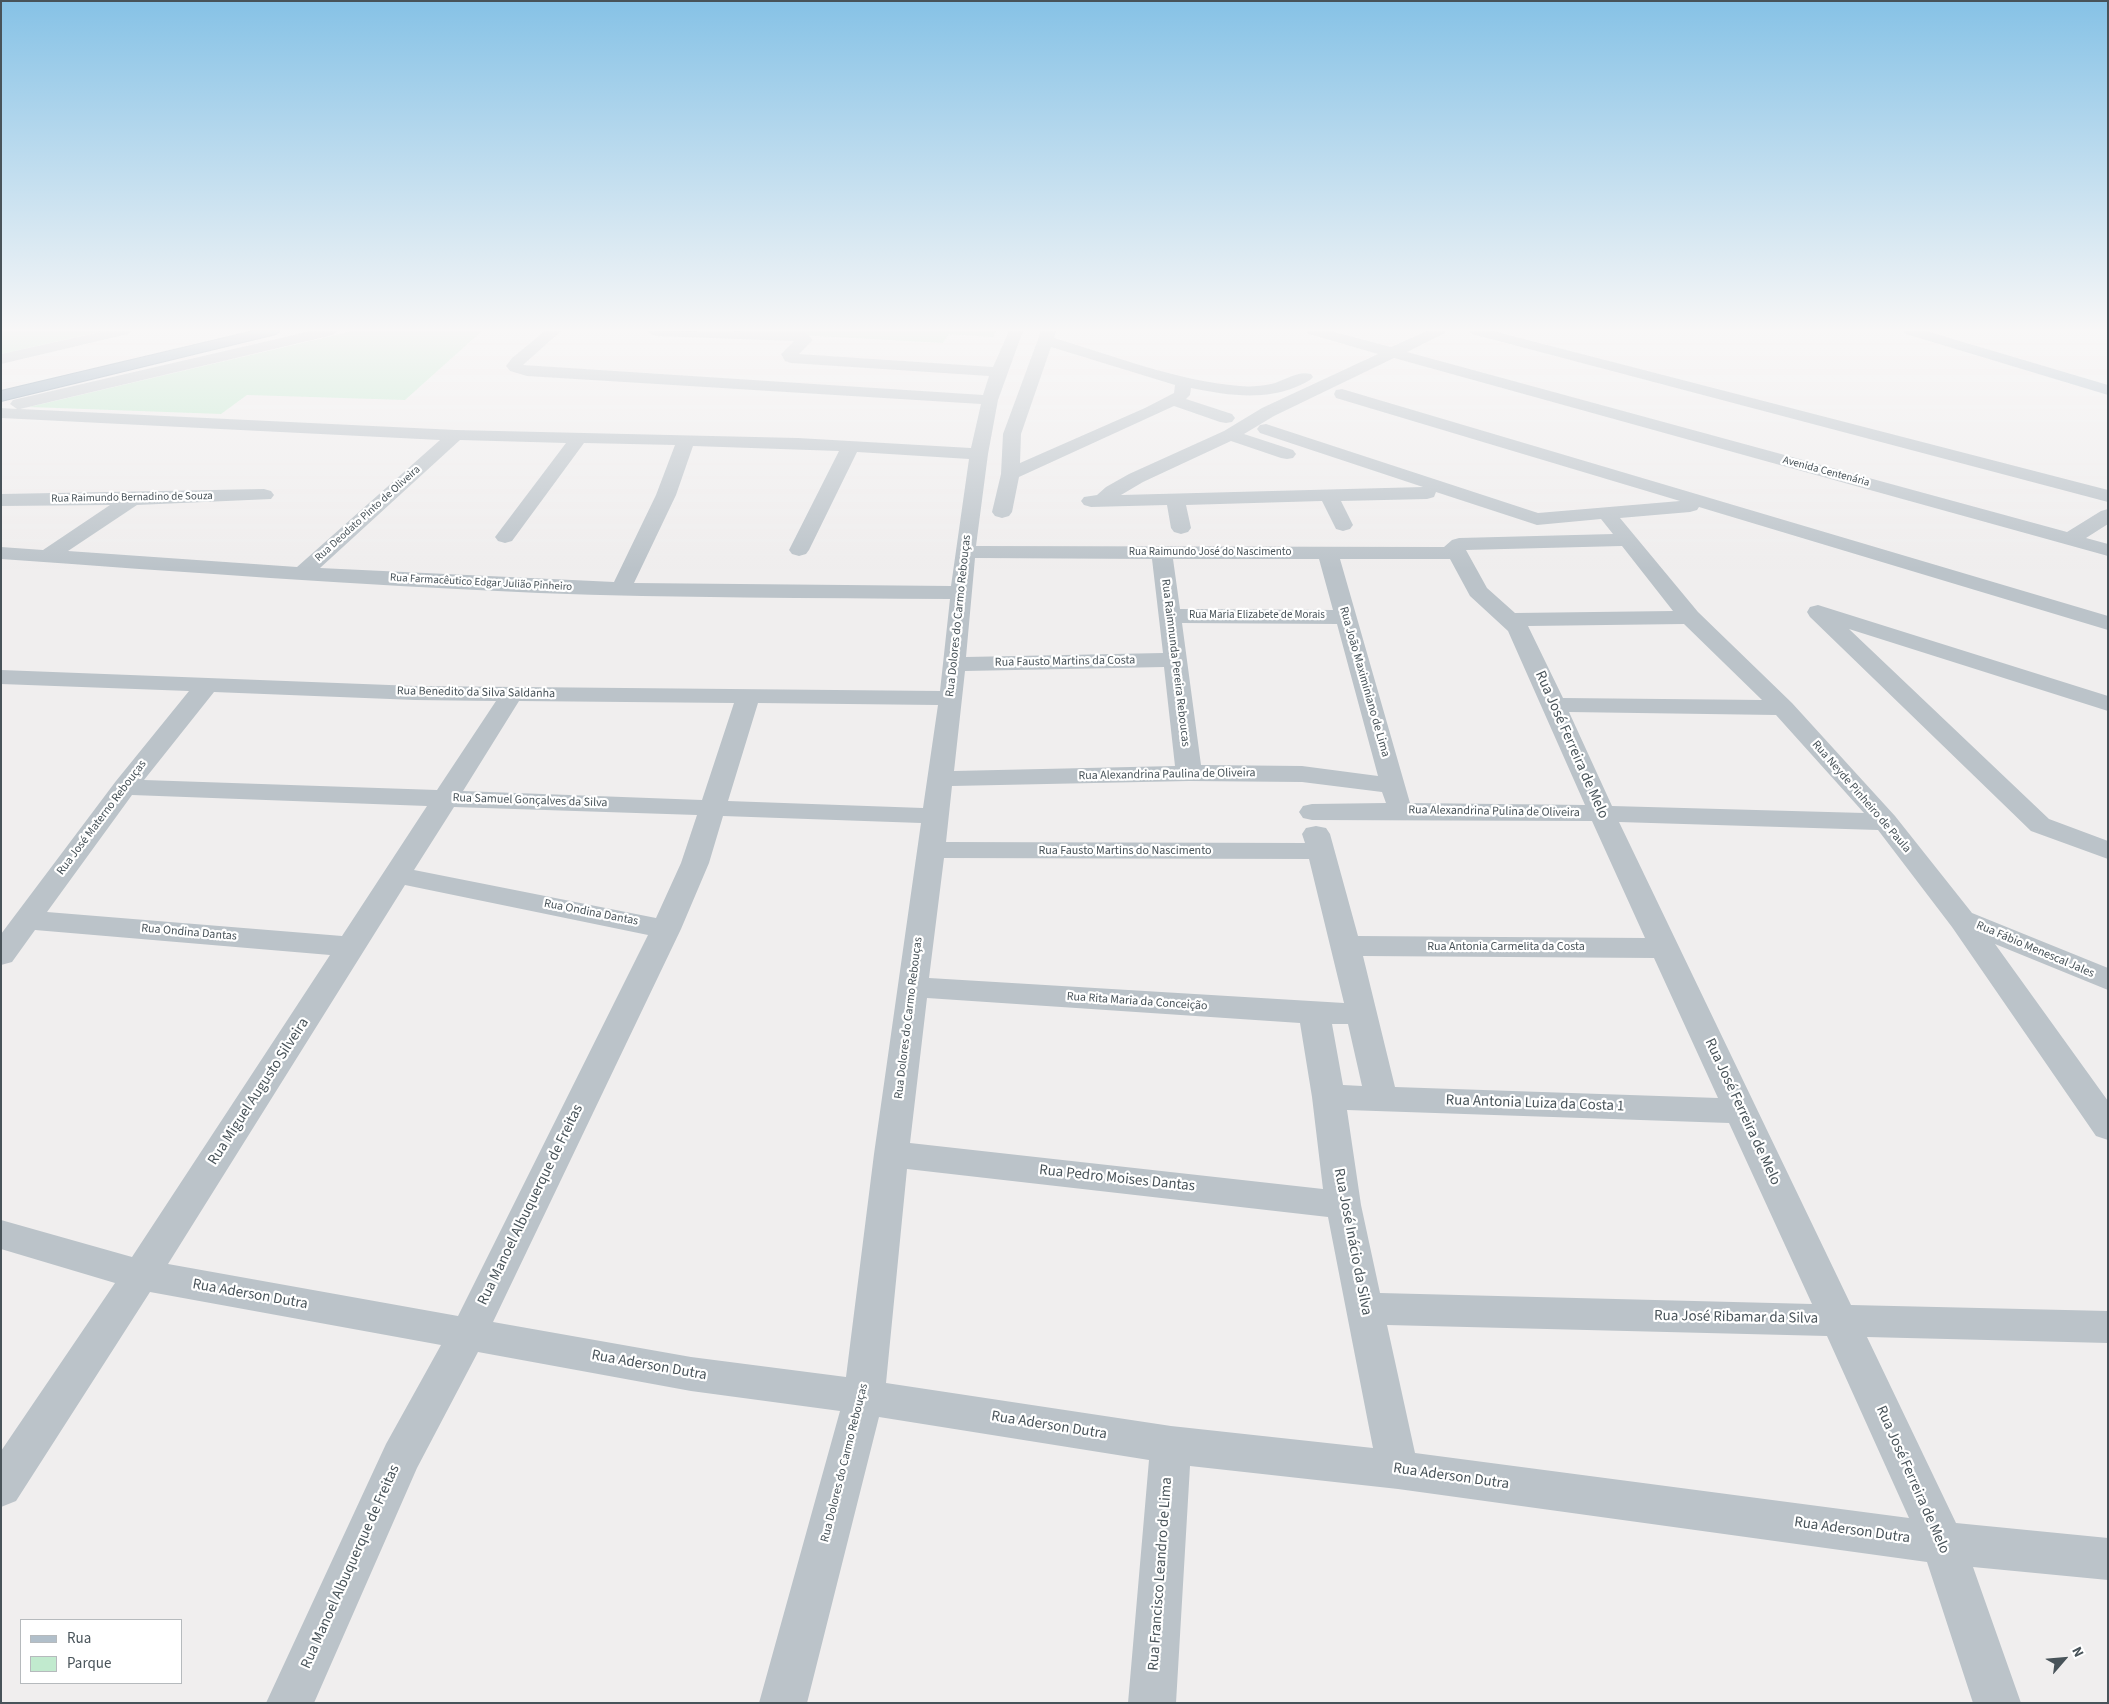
<!DOCTYPE html>
<meta charset="utf-8">
<style>
body{margin:0}
#map{position:relative;width:2109px;height:1704px;overflow:hidden;background:#f0eeee;font-family:"Source Sans 3",sans-serif}
canvas{display:block}
.frame{position:absolute;inset:0;border:2px solid #485359;pointer-events:none}
.legend{position:absolute;left:20px;top:1619px;width:162px;height:65px;box-sizing:border-box;background:#fff;border:1px solid #b6babd;margin:0;padding:6px 9px;list-style:none;font-size:15px;color:#485359}
.legend li{display:flex;align-items:center;gap:10px;height:25px}
.legend b{width:25px;border:1px solid #b6babd}
.north{position:absolute;left:2039px;top:1634px;width:50px;height:50px;-webkit-text-stroke:4px #fff;paint-order:stroke;rotate:63deg;font-size:14px;font-weight:700;line-height:20px;text-align:center;color:#485359}
.north::after{content:'';display:block;margin:auto;width:18px;height:22px;background:#485359;clip-path:polygon(50% 0,100% 100%,50% 72%,0 100%)}
</style>
<div id="map">
<canvas width="2109" height="1704"></canvas>
<div class="frame"></div>
<ul class="legend">
<li><b style="height:6px;background:#b1bfca"></b>Rua</li>
<li><b style="height:14px;background:#c1eace"></b>Parque</li>
</ul>
<div class="north">N</div>
</div>
<script>
const g = document.querySelector('canvas').getContext('2d');
g.lineJoin = 'round';
function paint(path, color) { g.fillStyle = color; g.fill(path, 'evenodd'); }
function strokePath(path, color, width, dash) { g.strokeStyle = color; g.lineWidth = width; g.lineCap = dash ? 'butt' : 'round'; g.setLineDash(dash || []); g.stroke(path); }
function label(font, color, halo, rows, align = 'center') {
  g.font = font + ' "Source Sans 3",sans-serif'; g.lineWidth = 4.5; g.setLineDash([]); g.textBaseline = 'middle'; g.strokeStyle = halo; g.fillStyle = color; for (const [text, x, y, turn = 0] of rows) {
    g.save(); g.translate(x, y); g.rotate((+turn || 0) * Math.PI / 180); g.textAlign = isNaN(turn) ? turn : align; if (halo) g.strokeText(text, 0, 0); g.fillText(text, 0, 0); g.restore();
  }
}
paint(new Path2D(`
 M 1,331 L 103,331 L 1,354 Z
 M 353,331 L 482,331 L 405,400 L 247,395 L 221,414 L 29,407 Z
 M 726,331 L 996,331 L 993,337 L 949,334 L 943,343 Z`), '#c1eace');
const highway = new Path2D(`
 M 254,331 L 279,331 L 276,334 L 1,401 L 1,391 Z`);
strokePath(highway, '#768fa3', 2);
paint(new Path2D(`
 M 105,331 L 131,331 L 128,334 L 1,364 L 1,354 Z
 M 311,331 L 337,331 L 334,334 L 329,336 L 20,409 L 456,430 L 798,438 L 971,448 L 981,404 L 527,376 L 510,371 L 506,366 L 512,358 L 545,331 L 561,331 L 523,365 L 983,395 L 989,376 L 791,363 L 785,361 L 781,354 L 794,341 L 656,336 L 651,334 L 648,331 L 802,332 L 807,334 L 813,340 L 799,354 L 993,367 L 1009,331 L 1023,331 L 998,400 L 988,454 L 976,546 L 1444,547 L 1452,540 L 1459,538 L 1613,534 L 1601,519 L 1537,525 L 1436,492 L 1434,497 L 1427,499 L 1341,501 L 1353,525 L 1350,529 L 1343,531 L 1336,529 L 1322,501 L 1186,505 L 1191,528 L 1188,532 L 1181,534 L 1174,532 L 1171,528 L 1167,505 L 1091,507 L 1084,505 L 1081,501 L 1084,497 L 1097,495 L 1106,487 L 1129,474 L 1224,431 L 1262,408 L 1378,354 L 1309,334 L 1307,331 L 1330,331 L 1391,347 L 1427,331 L 1445,331 L 1443,334 L 1407,352 L 2067,532 L 2101,511 L 2108,509 L 2108,524 L 2086,538 L 2108,544 L 2108,556 L 1394,358 L 1274,416 L 1244,434 L 1293,450 L 1296,454 L 1293,458 L 1287,459 L 1281,458 L 1231,441 L 1143,482 L 1121,495 L 1423,487 L 1260,433 L 1257,429 L 1260,425 L 1266,424 L 1538,513 L 1680,501 L 1336,398 L 1334,394 L 1336,390 L 1342,389 L 2108,616 L 2108,630 L 1699,507 L 1697,510 L 1690,512 L 1620,518 L 1698,612 L 1792,703 L 1895,816 L 1972,913 L 2108,968 L 2108,990 L 1995,944 L 2108,1101 L 2108,1140 L 2096,1136 L 1952,927 L 1878,830 L 1619,822 L 1851,1305 L 2108,1311 L 2108,1343 L 1867,1337 L 1956,1523 L 2108,1538 L 2108,1580 L 1973,1567 L 2021,1703 L 1973,1703 L 1927,1562 L 1398,1489 L 1190,1466 L 1176,1703 L 1128,1703 L 1149,1460 L 879,1417 L 807,1703 L 759,1703 L 840,1411 L 691,1391 L 478,1352 L 417,1468 L 314,1703 L 266,1703 L 386,1444 L 441,1345 L 150,1292 L 16,1501 L 1,1507 L 1,1451 L 115,1283 L 1,1249 L 1,1220 L 132,1257 L 330,955 L 35,930 L 12,962 L 1,965 L 1,934 L 116,781 L 189,691 L 1,684 L 1,670 L 415,686 L 940,691 L 950,599 C 813,598 676,598 539,593 C 360,585 181,572 1,559 L 1,547 L 43,550 L 110,505 L 1,506 L 1,494 L 264,489 L 271,491 L 274,495 L 271,499 L 137,505 L 68,551 L 297,567 L 440,440 L 1,418 L 1,408 L 17,409 L 10,404 L 13,400 ZM 460,440 L 566,443 L 495,537 L 498,541 L 505,543 L 512,541 L 584,443 L 675,445 L 656,495 L 614,582 L 320,568 ZM 693,446 L 839,451 L 789,550 L 792,554 L 799,556 L 806,554 L 809,550 L 857,452 L 969,459 L 951,586 L 634,583 L 676,495 ZM 1622,546 L 1673,611 L 1515,613 L 1487,588 L 1466,550 ZM 975,558 L 1152,559 L 1163,653 L 966,657 ZM 1173,559 L 1319,559 L 1333,610 L 1180,609 ZM 1340,559 L 1450,559 L 1470,596 L 1508,631 L 1585,805 L 1410,803 ZM 1182,623 L 1337,624 L 1378,776 L 1302,766 L 1201,765 ZM 1684,624 L 1762,700 L 1563,698 L 1528,626 ZM 1164,667 L 1175,766 L 954,771 L 965,671 ZM 214,692 L 415,700 L 496,701 L 437,790 L 144,780 ZM 519,701 L 734,703 L 702,800 L 463,791 ZM 758,703 L 938,705 L 923,808 L 728,801 ZM 1569,712 L 1776,715 L 1864,813 L 1612,806 ZM 1189,781 L 1302,782 L 1382,792 L 1386,803 L 1312,804 L 1303,806 L 1299,812 L 1303,818 L 1312,820 L 1592,821 L 1645,938 L 1358,936 L 1330,834 L 1326,828 L 1316,826 L 1306,828 L 1302,834 L 1305,843 L 946,842 L 952,786 ZM 132,795 L 427,806 L 342,936 L 47,912 ZM 454,807 L 697,815 L 681,863 L 656,918 L 414,870 ZM 723,816 L 921,823 L 874,1154 L 846,1377 L 691,1357 L 493,1322 L 681,929 L 709,863 ZM 944,858 L 1309,859 L 1344,1003 L 929,978 ZM 405,885 L 648,935 L 458,1316 L 168,1264 ZM 1363,956 L 1654,958 L 1718,1098 L 1395,1087 ZM 927,998 L 1300,1023 L 1312,1097 L 1323,1189 L 910,1143 ZM 1332,1024 L 1348,1024 L 1362,1086 L 1343,1085 ZM 1347,1110 L 1729,1123 L 1812,1304 L 1380,1293 L 1361,1205 ZM 907,1169 L 1328,1217 L 1373,1448 L 1171,1426 L 886,1383 ZM 1387,1325 L 1827,1336 L 1909,1518 L 1415,1453 Z
 M 1041,331 L 1056,331 L 1054,338 C 1115,356 1177,381 1240,386 C 1250,387 1261,386 1271,384 C 1284,381 1298,370 1311,374 L 1313,377 C 1309,382 1302,384 1296,387 C 1261,401 1227,395 1191,388 L 1190,395 L 1186,399 L 1232,414 L 1235,418 L 1232,422 L 1226,423 L 1220,422 L 1174,406 L 1019,477 L 1012,512 L 1009,516 L 1002,518 L 995,516 L 992,512 L 1001,474 L 1003,434 ZM 1051,347 L 1175,385 L 1174,393 L 1145,408 L 1020,463 L 1021,434 Z
 M 1469,331 L 1493,331 L 2108,490 L 2108,502 L 1472,334 Z
 M 1818,605 L 2108,696 L 2108,711 L 1849,629 L 2049,819 L 2108,841 L 2108,859 L 2031,831 L 1810,617 L 1807,612 L 1810,607 Z`), '#bbc3c9');
paint(new Path2D(`
 M 1903,331 L 1926,331 L 2108,385 L 2108,395 L 1906,334 Z`), '#b1bfca');
paint(highway, '#8ba4b8');
const sky = g.createLinearGradient(0, 0, 0, 569);
sky.addColorStop(0, '#86c2e6');
sky.addColorStop(0.58, '#f8f7f7');
sky.addColorStop(1, '#f8f7f700');
g.fillStyle = sky;
g.fillRect(0, 0, 2109, 569);
label('11px', '#485359', '#fff', [
 ["Avenida Centenária",1826,472,15],
 ["Rua Raimundo Bernadino de Souza",132,498,-1],
 ["Rua Deodato Pinto de Oliveira",368,514,-42],
 ["Rua Raimundo José do Nascimento",1210,553],
 ["Rua Farmacêutico Edgar Julião Pinheiro",481,583,3],
 ["Rua Maria Elizabete de Morais",1257,616]
]);
label('12px', '#485359', '#fff', [
 ["Rua Dolores do Carmo Rebouças",959,616,-84],
 ["Rua Fausto Martins da Costa",1065,662,-1],
 ["Rua Raimnunda Pereira Reboucas",1175,663,83],
 ["Rua João Maximiniano de Lima",1364,682,74],
 ["Rua Benedito da Silva Saldanha",476,693,1],
 ["Rua Alexandrina Paulina de Oliveira",1167,775,-1],
 ["Rua Neyde Pinheiro de Paula",1861,797,49],
 ["Rua Samuel Gonçalves da Silva",530,801,2],
 ["Rua Alexandrina Pulina de Oliveira",1494,812,1],
 ["Rua José Materno Rebouças",102,818,-53],
 ["Rua Fausto Martins do Nascimento",1125,851],
 ["Rua Ondina Dantas",591,913,11],
 ["Rua Ondina Dantas",189,933,5],
 ["Rua Antonia Carmelita da Costa",1506,947],
 ["Rua Fábio Menescal Jales",2035,950,23],
 ["Rua Rita Maria da Conceição",1137,1002,4],
 ["Rua Dolores do Carmo Rebouças",909,1018,-83],
 ["Rua Dolores do Carmo Rebouças",845,1463,-76]
]);
label('15px', '#485359', '#fff', [
 ["Rua José Ferreira de Melo",1571,745,66],
 ["Rua Miguel Augusto Silveira",259,1092,-57],
 ["Rua Antonia Luiza da Costa 1",1535,1104,2],
 ["Rua José Ferreira de Melo",1742,1112,65],
 ["Rua Pedro Moises Dantas",1117,1179,6],
 ["Rua Manoel Albuquerque de Freitas",531,1205,-64],
 ["Rua José Inácio da Silva",1352,1242,79],
 ["Rua Aderson Dutra",250,1295,10],
 ["Rua José Ribamar da Silva",1736,1318,1],
 ["Rua Aderson Dutra",649,1366,10],
 ["Rua Aderson Dutra",1049,1426,9],
 ["Rua Aderson Dutra",1451,1477,8],
 ["Rua José Ferreira de Melo",1912,1480,66],
 ["Rua Aderson Dutra",1852,1531,8],
 ["Rua Manoel Albuquerque de Freitas",351,1567,-66],
 ["Rua Francisco Leandro de Lima",1161,1574,-86]
]);
</script>
